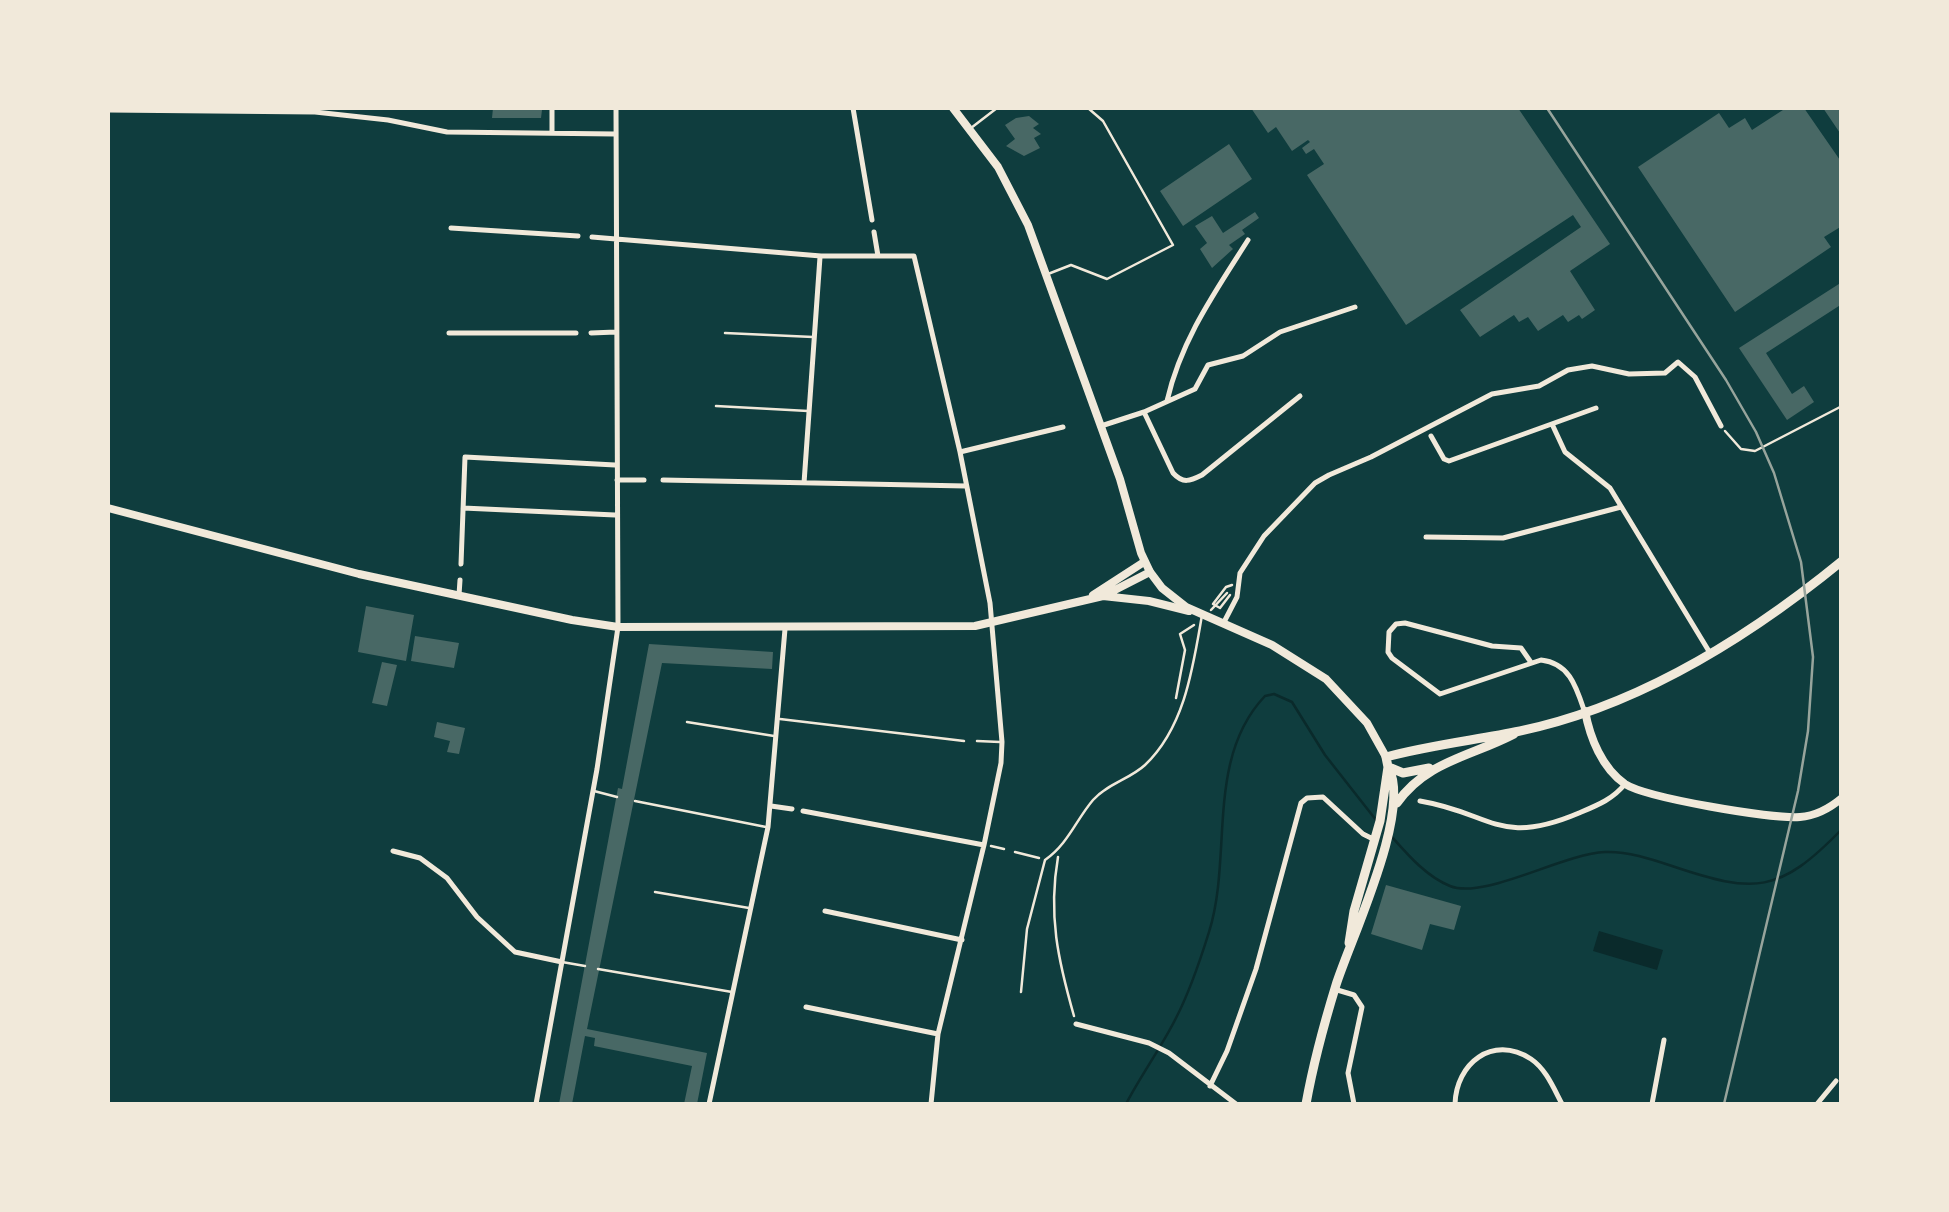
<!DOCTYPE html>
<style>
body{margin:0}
#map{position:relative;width:1949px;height:1212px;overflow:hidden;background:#0f3d3e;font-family:"Source Sans 3",sans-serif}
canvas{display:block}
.frame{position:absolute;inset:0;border:110px solid #f1e9da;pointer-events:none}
</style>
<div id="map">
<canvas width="1949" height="1212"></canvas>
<div class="frame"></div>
</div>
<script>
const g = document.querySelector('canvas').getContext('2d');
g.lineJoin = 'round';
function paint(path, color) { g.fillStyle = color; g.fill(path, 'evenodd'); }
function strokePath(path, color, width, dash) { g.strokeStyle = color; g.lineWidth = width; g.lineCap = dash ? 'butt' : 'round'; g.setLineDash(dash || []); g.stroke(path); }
paint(new Path2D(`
 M 1599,931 L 1663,950 L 1657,970 L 1593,951 Z`), '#0a2a2b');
strokePath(new Path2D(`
 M 1392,837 C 1408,855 1427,877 1450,886 C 1484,900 1562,854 1605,852 C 1627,851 1651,859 1672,866 C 1755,894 1779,894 1842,829
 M 1126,1104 C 1141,1075 1161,1048 1176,1018 C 1190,991 1200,961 1209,932 C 1233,856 1205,759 1265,696 L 1274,694 L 1292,702 L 1325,755 L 1376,820`), '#0a2a2b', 2.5);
paint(new Path2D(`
 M 493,108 L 542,110 L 541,118 L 492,118 Z
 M 1251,108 L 1518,108 L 1610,244 L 1570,271 L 1595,310 L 1582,319 L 1579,315 L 1568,322 L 1563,315 L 1538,331 L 1528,317 L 1519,322 L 1514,315 L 1480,337 L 1460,310 L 1581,227 L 1573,215 L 1406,325 L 1307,175 L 1324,164 L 1314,149 L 1306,154 L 1302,148 L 1310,142 L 1308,140 L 1292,151 L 1276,127 L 1268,133 Z
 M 1786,108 L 1804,108 L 1842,163 L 1842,226 L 1824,237 L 1831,247 L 1735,312 L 1638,167 L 1719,113 L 1729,128 L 1745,118 L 1752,130 Z
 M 1823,108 L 1842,108 L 1842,136 Z
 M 1029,116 L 1039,124 L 1033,128 L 1041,134 L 1034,138 L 1040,148 L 1024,156 L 1006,146 L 1015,139 L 1005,125 L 1016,118 Z
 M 1229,144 L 1252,179 L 1183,226 L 1160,191 Z
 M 1255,212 L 1259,218 L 1242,230 L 1245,234 L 1229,245 L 1233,249 L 1212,268 L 1200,249 L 1207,243 L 1195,226 L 1212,216 L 1223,233 Z
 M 1842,282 L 1842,304 L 1766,353 L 1792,394 L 1804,386 L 1814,402 L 1787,420 L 1739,348 Z
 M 366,606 L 414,615 L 406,661 L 358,652 Z
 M 415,636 L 459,643 L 454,668 L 411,661 Z
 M 649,644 L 773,652 L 772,669 L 662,663 L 587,1029 L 707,1053 L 697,1104 L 684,1104 L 692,1066 L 594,1046 L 595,1038 L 585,1036 L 572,1104 L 559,1104 L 618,788 L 622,789 Z
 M 382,662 L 397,665 L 387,706 L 372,703 Z
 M 437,722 L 465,728 L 459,754 L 447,752 L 450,741 L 434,737 Z
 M 1386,885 L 1461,906 L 1454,930 L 1430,924 L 1422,950 L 1371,934 Z`), '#486865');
strokePath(new Path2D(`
 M 1725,431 L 1741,449 L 1755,451 L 1842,406
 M 1230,595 L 1220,608 L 1213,604 L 1226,587 L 1232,585
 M 1211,610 L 1227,593
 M 1176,698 L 1185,650 L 1180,634 L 1194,625
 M 991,846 L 1004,849
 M 1015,852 L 1039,858
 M 1058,857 C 1048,915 1058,960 1074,1016`), '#f1e9da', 2.5);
strokePath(new Path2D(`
 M 971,128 L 997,108
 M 1048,274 L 1071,265 L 1107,279 L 1173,245 L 1103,121 L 1088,108
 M 725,333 L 813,337
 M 716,406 L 808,411
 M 780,719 L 964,741
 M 687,722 L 774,736
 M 977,741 L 1000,742
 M 594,791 L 617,797
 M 635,801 L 766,827
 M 655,892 L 749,908
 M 562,962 L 585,966
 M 598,969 L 732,992
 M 1021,992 L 1027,929 L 1045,860 C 1068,844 1076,820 1093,800 C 1107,784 1130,779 1145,765 C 1185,727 1193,667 1202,615`), '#f1e9da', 2.5);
strokePath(new Path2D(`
 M 552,108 L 552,133
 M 853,108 L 872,220
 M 108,110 L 315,112 L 388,120 L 447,132 L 615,134
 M 451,228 L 578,236
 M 874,232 L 878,256
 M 592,237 L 821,256 L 914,256 L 960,452 L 990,603 L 1002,742 L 1001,763 L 984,845 L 938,1034 L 931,1104
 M 449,333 L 576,333
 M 591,333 L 616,332
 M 1167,401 C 1181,340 1215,292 1248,240
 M 1144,412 L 1173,473 C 1183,484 1190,481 1202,475 L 1300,396
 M 1552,424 L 1565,452 L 1610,488 L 1710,653
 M 1101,426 L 1144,412 L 1195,389 L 1208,365 L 1243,356 L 1280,332 L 1355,307
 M 1431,436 L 1444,459 L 1449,461 L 1596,408
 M 960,452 L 1063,427
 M 617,480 L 644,480
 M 663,480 L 966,486
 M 804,483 L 820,257
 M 463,508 L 615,515
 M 1426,537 L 1503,538 L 1621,507
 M 461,564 L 465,457 L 615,465
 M 459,595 L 460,580
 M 1223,624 L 1237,597 L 1240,573 L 1264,536 L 1315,483 L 1329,475 L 1371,457 L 1492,394 L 1539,386 L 1568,370 L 1592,366 L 1629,374 L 1665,373 L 1678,362 L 1695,377 L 1721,426
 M 1530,661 L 1521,648 L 1492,646 L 1405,623 L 1396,624 L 1389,632 L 1388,652 L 1392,658 L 1440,694 L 1541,660 C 1569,663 1576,686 1584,710
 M 1420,801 C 1492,813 1499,847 1579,813 C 1598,805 1613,799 1625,784
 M 771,806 L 792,809
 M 803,811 L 984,845
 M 393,851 L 420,858 L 447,878 L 477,917 L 515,952 L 562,962
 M 825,911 L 962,940
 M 1334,989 L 1354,995 L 1362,1007 L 1348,1073 L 1354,1104
 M 806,1007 L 938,1034
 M 1076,1024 L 1149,1043 L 1169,1053 L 1236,1104
 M 1210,1086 L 1227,1051 L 1256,969 L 1301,803 L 1307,798 L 1323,797 L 1363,834 L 1375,840
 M 536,1104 L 597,769 L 618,627 L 616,108
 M 709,1104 L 768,827 L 785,629
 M 1455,1104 C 1456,1064 1492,1034 1531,1059 C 1546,1069 1554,1089 1562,1104
 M 1652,1104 L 1664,1040
 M 1817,1104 L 1836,1081`), '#f1e9da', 5);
strokePath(new Path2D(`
 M 108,508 L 359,574 L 572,620 L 618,627 L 975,626 L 1103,596 L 1149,601 L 1189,611
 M 1107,594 L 1150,572
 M 1093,595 L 1144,562`), '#f1e9da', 8);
strokePath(new Path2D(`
 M 953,108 L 998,167 L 1028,225 L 1120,479 L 1141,553 L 1150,572 L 1162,588 L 1186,607 L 1272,645 L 1326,679 L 1367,723 L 1386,757
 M 1585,711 C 1590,738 1602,768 1625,784 C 1647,798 1771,819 1800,817 C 1815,816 1830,808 1842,798`), '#f1e9da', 8);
strokePath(new Path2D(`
 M 1391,768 L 1403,773 L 1429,768
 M 1397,803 C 1427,761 1470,757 1514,734
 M 1349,943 L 1354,911 L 1380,821 L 1388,767 L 1386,757 C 1430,745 1476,740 1520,731 C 1639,706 1749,637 1842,561
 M 1306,1104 C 1313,1065 1324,1024 1336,985 C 1351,938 1413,809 1388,767`), '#f1e9da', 9);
strokePath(new Path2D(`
 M 1547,108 L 1726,380 L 1756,432 L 1774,473 L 1801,562 L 1813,657 L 1808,731 L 1798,791 L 1724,1104`), '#97a49c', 2.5);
</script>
